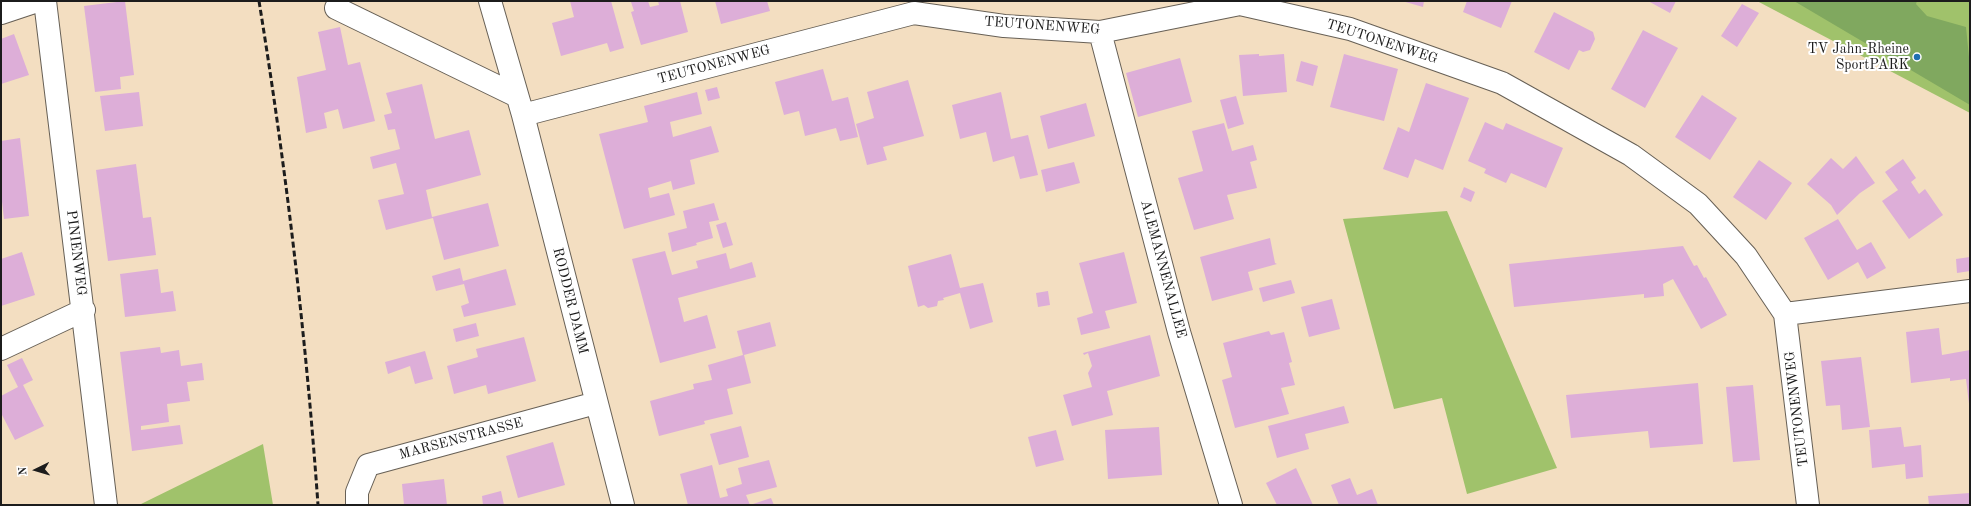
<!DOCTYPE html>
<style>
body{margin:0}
#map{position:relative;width:1971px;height:506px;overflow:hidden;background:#f3dec1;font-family:"Old Standard TT",serif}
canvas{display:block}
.frame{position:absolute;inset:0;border:2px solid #1c1c1c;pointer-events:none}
.north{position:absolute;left:16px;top:450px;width:40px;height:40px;-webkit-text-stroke:3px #fff;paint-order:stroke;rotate:265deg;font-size:11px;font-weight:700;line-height:16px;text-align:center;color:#1c1c1c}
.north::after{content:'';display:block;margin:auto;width:14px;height:18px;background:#1c1c1c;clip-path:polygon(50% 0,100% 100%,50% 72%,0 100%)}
</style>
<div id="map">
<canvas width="1971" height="506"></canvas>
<div class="frame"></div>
<div class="north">N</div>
</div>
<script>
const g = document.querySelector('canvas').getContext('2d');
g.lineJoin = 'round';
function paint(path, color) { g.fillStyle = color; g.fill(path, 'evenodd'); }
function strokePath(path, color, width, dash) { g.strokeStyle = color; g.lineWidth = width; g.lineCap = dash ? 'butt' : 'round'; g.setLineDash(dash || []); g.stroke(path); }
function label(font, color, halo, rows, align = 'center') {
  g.font = font + ' "Old Standard TT",serif'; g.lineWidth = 4; g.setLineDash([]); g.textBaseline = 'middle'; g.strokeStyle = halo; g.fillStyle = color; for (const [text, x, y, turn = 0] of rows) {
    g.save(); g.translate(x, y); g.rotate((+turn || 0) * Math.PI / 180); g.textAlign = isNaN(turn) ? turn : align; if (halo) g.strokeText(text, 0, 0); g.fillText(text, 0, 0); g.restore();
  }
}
paint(new Path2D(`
 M 1757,1 L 1970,1 L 1970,113 Z
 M 1447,211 L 1557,468 L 1467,494 L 1442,398 L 1394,409 L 1343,219 Z
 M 263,444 L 273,505 L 139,505 Z`), '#a0c26b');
paint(new Path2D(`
 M 1794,1 L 1917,1 L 1916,4 L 1927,16 L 1966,27 L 1970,67 L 1970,105 Z`), '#80a85f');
paint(new Path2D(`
 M 125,1 L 134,75 L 120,77 L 121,89 L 95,92 L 84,6 Z
 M 570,1 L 611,1 L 624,48 L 610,52 L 607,43 L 561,56 L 552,23 L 574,17 Z
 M 648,1 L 650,7 L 659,5 L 658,1 L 680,1 L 688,32 L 641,45 L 631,12 L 634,11 L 631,2 Z
 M 715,1 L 767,1 L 770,11 L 721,24 Z
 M 1402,1 L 1424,1 L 1423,7 Z
 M 1467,1 L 1512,1 L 1501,28 L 1463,12 Z
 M 1648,1 L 1676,1 L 1670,13 Z
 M 1742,4 L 1759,13 L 1737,47 L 1721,36 Z
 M 1554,12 L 1593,32 L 1595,39 L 1590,50 L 1583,52 L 1579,50 L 1569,70 L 1534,52 Z
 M 340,27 L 348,65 L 360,62 L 375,121 L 343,129 L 338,109 L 324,113 L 327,128 L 306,133 L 297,77 L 326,70 L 318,32 Z
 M 1643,30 L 1678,48 L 1645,108 L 1611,89 Z
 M 14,34 L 29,75 L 1,84 L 1,39 Z
 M 1259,54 L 1259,56 L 1284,54 L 1287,92 L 1243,96 L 1239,55 Z
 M 1344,54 L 1398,69 L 1384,121 L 1330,107 Z
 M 1180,58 L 1192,102 L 1138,117 L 1126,73 Z
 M 1301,61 L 1318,66 L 1313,86 L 1296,81 Z
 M 823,69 L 832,101 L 848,97 L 858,137 L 840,141 L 836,128 L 805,136 L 799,111 L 784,115 L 775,82 Z
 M 908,80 L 924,136 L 883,147 L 887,160 L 867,165 L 856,124 L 874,118 L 867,92 Z
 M 1426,83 L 1469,98 L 1443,170 L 1415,159 L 1408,178 L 1383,169 L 1398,127 L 1409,132 Z
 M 422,84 L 435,139 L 469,130 L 481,175 L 426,190 L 432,217 L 488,203 L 499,246 L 444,260 L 433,218 L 386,230 L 378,200 L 404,194 L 396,163 L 373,169 L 370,157 L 400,149 L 395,129 L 388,130 L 384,115 L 392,113 L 386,93 Z
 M 717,87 L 720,98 L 708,101 L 705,90 Z
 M 139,92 L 143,126 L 105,131 L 100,96 Z
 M 697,92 L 702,114 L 670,122 L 673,137 L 711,126 L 719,152 L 690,160 L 695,184 L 673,190 L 671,181 L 648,188 L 650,198 L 669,193 L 675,215 L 624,229 L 599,134 L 648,122 L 644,106 Z
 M 1001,92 L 1011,139 L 1028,135 L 1038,175 L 1020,179 L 1014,156 L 993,162 L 986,132 L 960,139 L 952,105 Z
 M 1702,95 L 1737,118 L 1710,160 L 1675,137 Z
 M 1236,96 L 1244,124 L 1228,129 L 1220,100 Z
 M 1086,103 L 1095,136 L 1048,149 L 1040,116 Z
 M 1485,122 L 1503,130 L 1506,123 L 1563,148 L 1546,188 L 1511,173 L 1506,183 L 1484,173 L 1486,169 L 1468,161 Z
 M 1224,123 L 1232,151 L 1253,145 L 1257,160 L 1250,162 L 1257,188 L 1227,195 L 1234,219 L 1194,230 L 1178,178 L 1203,171 L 1192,131 Z
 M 20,138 L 29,216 L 4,219 L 1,193 L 1,141 Z
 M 1856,156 L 1875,183 L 1860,193 L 1837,215 L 1831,205 L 1807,184 L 1831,158 L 1843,169 Z
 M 1903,159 L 1916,178 L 1911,182 L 1919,194 L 1925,189 L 1943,215 L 1909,239 L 1882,201 L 1898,190 L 1885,172 Z
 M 1759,160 L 1792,183 L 1766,220 L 1733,197 Z
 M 1074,162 L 1080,183 L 1046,192 L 1041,170 Z
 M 136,164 L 143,218 L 151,217 L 156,255 L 108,261 L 96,170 Z
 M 1464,187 L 1475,192 L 1471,202 L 1460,197 Z
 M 714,203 L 719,220 L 709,222 L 713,238 L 696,243 L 697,245 L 672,252 L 668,233 L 687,228 L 683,211 Z
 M 1838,219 L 1857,250 L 1871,242 L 1886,268 L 1867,279 L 1858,262 L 1828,280 L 1804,238 Z
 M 726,222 L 733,245 L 723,248 L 716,225 Z
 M 1270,238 L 1275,263 L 1277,264 L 1248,272 L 1253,290 L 1212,301 L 1200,257 Z
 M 1683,246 L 1694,266 L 1697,265 L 1704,278 L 1706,277 L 1727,315 L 1701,329 L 1673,279 L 1663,284 L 1664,296 L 1644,298 L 1644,294 L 1514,307 L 1509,264 Z
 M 665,251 L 672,275 L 698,268 L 696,261 L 726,253 L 730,269 L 752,262 L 756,277 L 678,298 L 684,322 L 707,315 L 716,348 L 660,363 L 632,259 Z
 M 22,252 L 35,295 L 1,306 L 1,259 Z
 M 1124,252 L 1137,303 L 1105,311 L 1110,328 L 1081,335 L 1077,318 L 1093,313 L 1079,263 Z
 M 951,254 L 960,288 L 983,283 L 993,322 L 970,329 L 960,293 L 943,298 L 944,300 L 938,301 L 937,306 L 928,308 L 924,305 L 918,307 L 908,266 Z
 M 1970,257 L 1970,271 L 1957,273 L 1956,259 Z
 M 460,268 L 463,281 L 506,269 L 516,305 L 464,317 L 461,306 L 469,303 L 464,284 L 436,291 L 432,276 Z
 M 158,269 L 161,293 L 173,291 L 176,311 L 125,317 L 120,274 Z
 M 1291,280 L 1295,293 L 1263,302 L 1259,288 Z
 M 1048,291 L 1050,305 L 1038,307 L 1036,293 Z
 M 1332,299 L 1340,329 L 1309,337 L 1301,307 Z
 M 770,322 L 776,346 L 744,355 L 751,383 L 727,389 L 733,414 L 704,421 L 705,424 L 659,436 L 650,401 L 694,389 L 693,384 L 712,380 L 708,365 L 743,355 L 737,331 Z
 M 476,323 L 479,336 L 456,342 L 453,329 Z
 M 1939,328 L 1942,355 L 1970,350 L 1970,412 L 1966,379 L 1950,381 L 1950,378 L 1911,383 L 1906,332 Z
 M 1269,331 L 1271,335 L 1284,332 L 1292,362 L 1289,363 L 1295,385 L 1281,388 L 1289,414 L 1235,428 L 1222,380 L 1232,377 L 1223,343 Z
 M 1150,335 L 1160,376 L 1107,391 L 1113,415 L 1072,426 L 1063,395 L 1092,387 L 1088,373 L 1092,366 L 1088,353 L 1084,355 L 1083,353 Z
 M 524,337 L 536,381 L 488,394 L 486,385 L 454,394 L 447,366 L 478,357 L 476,349 Z
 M 160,347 L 161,353 L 179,350 L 181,366 L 202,363 L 204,380 L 187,382 L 190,401 L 167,404 L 169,422 L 141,426 L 141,430 L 180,425 L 183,444 L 132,451 L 120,352 Z
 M 425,351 L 433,379 L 415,384 L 410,366 L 388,374 L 385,362 Z
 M 1861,357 L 1870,427 L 1842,430 L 1840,405 L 1826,406 L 1821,361 Z
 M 22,358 L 33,380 L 23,385 L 44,426 L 15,440 L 1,413 L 1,396 L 18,387 L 7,365 Z
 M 1698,383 L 1703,444 L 1650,448 L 1648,431 L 1571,438 L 1566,395 Z
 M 1753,385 L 1760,460 L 1733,462 L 1726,387 Z
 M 1344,406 L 1349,423 L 1305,434 L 1309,449 L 1277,458 L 1268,426 Z
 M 741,426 L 749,457 L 719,465 L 710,434 Z
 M 1159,427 L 1162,475 L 1108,479 L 1105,430 Z
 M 1901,427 L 1904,447 L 1921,445 L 1923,477 L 1906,479 L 1905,464 L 1872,468 L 1869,430 Z
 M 1056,430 L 1064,460 L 1036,467 L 1028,437 Z
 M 553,442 L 565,485 L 518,498 L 506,456 Z
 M 769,460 L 777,487 L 746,495 L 750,505 L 771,498 L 774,505 L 688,505 L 680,474 L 712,465 L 720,498 L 728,496 L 726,489 L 742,484 L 738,468 Z
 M 1296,468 L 1313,505 L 1277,505 L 1266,483 Z
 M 1350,478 L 1357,495 L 1372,489 L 1378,505 L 1339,505 L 1331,485 Z
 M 444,479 L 447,505 L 404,505 L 402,484 Z
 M 501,491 L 504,505 L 483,505 L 482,496 Z
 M 1970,493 L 1970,505 L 1929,505 L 1928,496 Z`), '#ddaed8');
const minor = new Path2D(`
 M 45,1 L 106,505
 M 490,1 L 523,115 L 623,505
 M 336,8 L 517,96
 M 1,13 L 37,1
 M 1100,32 L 1179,332 L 1231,505
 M 523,115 L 914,13 L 1004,26 L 1100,32 L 1240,4 L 1350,29 L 1502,83 L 1631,155 L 1698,204 L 1746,256 L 1785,314 L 1808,505
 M 1785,314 L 1970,291
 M 1,349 L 84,310
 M 357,505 L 357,492 L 368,465 L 596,403`);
strokePath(minor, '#676056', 24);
strokePath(minor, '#fff', 22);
strokePath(new Path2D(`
 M 259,1 C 286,168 306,336 318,505`), '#1c1c1c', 3, [6, 3]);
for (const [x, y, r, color] of [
 [1917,57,4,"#1f6fb2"]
]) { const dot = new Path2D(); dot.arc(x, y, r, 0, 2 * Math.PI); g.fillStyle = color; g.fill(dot); strokePath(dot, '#fff', 1.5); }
label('14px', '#1c1c1c', '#fff', [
 ["TEUTONENWEG",1042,26,4],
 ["TEUTONENWEG",1382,42,18],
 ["TEUTONENWEG",714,65,-15],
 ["PINIENWEG",76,253,83],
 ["ALEMANNENALLEE",1163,269,75],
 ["RODDER DAMM",570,301,76],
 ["TEUTONENWEG",1797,409,-97],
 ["MARSENSTRASSE",461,439,-15]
]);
label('14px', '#1c1c1c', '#fff', [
 ["TV Jahn-Rheine",1909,49],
 ["SportPARK",1909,65]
], 'right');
</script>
